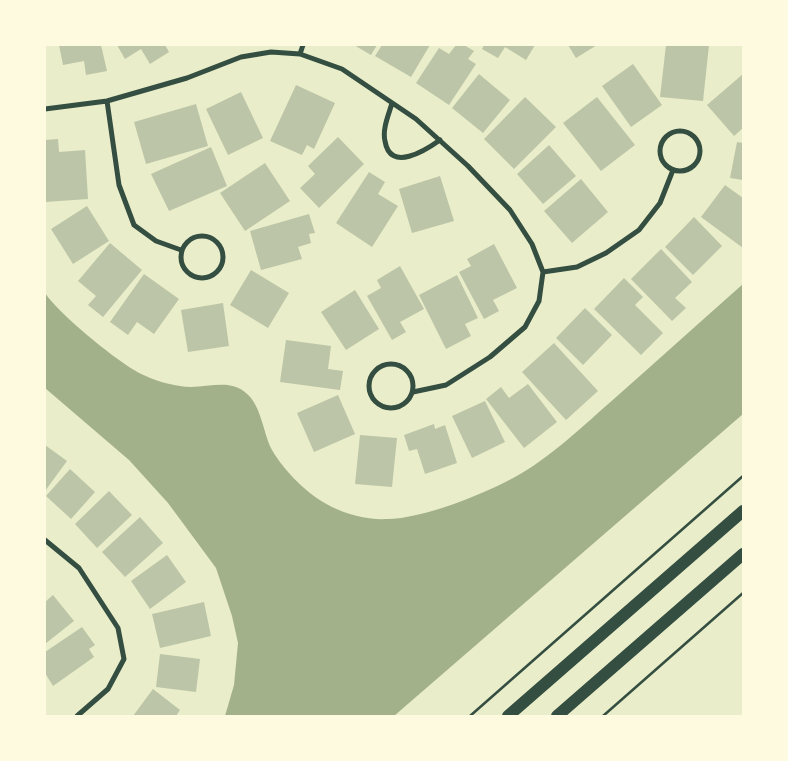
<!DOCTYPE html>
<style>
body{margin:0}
#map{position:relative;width:788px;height:761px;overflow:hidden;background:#e9edc9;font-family:Karla,sans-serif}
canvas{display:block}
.frame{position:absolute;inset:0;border:46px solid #fefae0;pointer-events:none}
</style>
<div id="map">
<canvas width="788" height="761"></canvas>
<div class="frame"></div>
</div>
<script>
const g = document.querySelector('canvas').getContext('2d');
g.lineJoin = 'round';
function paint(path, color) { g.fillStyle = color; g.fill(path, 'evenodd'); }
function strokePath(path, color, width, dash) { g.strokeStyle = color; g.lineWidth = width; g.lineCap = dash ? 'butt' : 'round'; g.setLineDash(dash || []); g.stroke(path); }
paint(new Path2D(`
 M 743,284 L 743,414 L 394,716 L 225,716 L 234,685 L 238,643 L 232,616 L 216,568 L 168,503 L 129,460 L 45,388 L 45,293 C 59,314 112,357 134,370 C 147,378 165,384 180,386 C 198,390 219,381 236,387 C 262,397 261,429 272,450 C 285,472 308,495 332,507 C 348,515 369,520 387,519 C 422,519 484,494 515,477 C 550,458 585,424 615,398 C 658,360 700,322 743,284 Z`), '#a3b18a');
paint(new Path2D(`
 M 59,45 L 101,45 L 107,71 L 86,75 L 84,61 L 63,65 Z
 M 117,45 L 165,45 L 169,52 L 150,64 L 141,49 L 125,59 Z
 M 354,45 L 377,45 L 371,55 Z
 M 382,45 L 430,45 L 411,77 L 375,56 Z
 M 456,45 L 464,45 L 474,51 L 468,59 L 476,64 L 449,105 L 416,83 L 439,48 L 449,54 Z
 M 484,45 L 535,45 L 526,60 L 505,47 L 498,58 L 482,49 Z
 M 568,45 L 597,45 L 576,58 Z
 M 666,45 L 709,45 L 703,101 L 660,97 Z
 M 633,64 L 662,105 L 631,127 L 602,86 Z
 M 479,74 L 510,100 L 483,133 L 452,108 Z
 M 743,74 L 743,128 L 734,136 L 707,105 Z
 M 296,85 L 335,103 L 314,149 L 307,145 L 302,155 L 270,141 Z
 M 241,92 L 263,138 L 228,155 L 206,109 Z
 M 525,97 L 556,127 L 514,169 L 484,139 Z
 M 597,97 L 635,145 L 601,171 L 563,123 Z
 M 196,104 L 208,146 L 146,164 L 134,122 Z
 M 338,137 L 364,164 L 319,208 L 300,188 L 315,174 L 308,166 Z
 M 58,139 L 59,152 L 85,150 L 88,199 L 45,202 L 45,140 Z
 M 737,142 L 743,143 L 743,180 L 730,178 Z
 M 549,145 L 576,176 L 543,204 L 517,174 Z
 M 211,147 L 227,186 L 169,211 L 151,174 Z
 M 265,163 L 290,201 L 245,231 L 220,193 Z
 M 369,172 L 385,182 L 378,194 L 398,206 L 372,247 L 336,223 Z
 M 440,176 L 454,221 L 412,233 L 399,189 Z
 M 581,179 L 608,212 L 572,243 L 544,211 Z
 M 725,185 L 743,198 L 743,248 L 701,217 Z
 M 87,206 L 109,241 L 73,264 L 51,229 Z
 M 309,214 L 315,233 L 309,234 L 311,243 L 298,247 L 302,259 L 261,270 L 250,231 Z
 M 694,217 L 722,246 L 693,275 L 665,247 Z
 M 110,243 L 142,270 L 103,317 L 88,305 L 96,296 L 78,281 Z
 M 494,244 L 517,288 L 493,300 L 499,311 L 484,319 L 459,272 L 471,266 L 467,259 Z
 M 661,249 L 692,282 L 675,298 L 686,308 L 672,321 L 631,279 Z
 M 400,266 L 424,309 L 400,322 L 406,332 L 392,340 L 367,296 L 381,288 L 377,280 Z
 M 251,270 L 289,293 L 268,328 L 230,305 Z
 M 144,274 L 179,299 L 154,334 L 137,322 L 128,335 L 110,322 Z
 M 457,275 L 478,318 L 465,324 L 471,336 L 446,349 L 419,295 Z
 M 624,278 L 643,297 L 635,305 L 663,333 L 641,355 L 594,309 Z
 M 355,290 L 379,329 L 346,350 L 321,312 Z
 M 223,303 L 229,346 L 188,352 L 181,310 Z
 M 585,308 L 612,335 L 583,365 L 556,338 Z
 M 286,340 L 331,346 L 328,369 L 343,371 L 340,390 L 280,382 Z
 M 554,343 L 598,391 L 566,420 L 522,372 Z
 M 528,384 L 557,422 L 524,448 L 486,399 L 501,387 L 509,398 Z
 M 338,395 L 355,434 L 314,452 L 297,413 Z
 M 485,401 L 505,442 L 472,458 L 452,416 Z
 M 434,424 L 435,429 L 445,425 L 457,463 L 425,474 L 417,449 L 409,451 L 404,435 Z
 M 360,435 L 397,438 L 392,487 L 355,484 Z
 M 45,445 L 67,461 L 45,491 Z
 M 70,469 L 95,492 L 71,519 L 46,496 Z
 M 109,491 L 132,515 L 97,548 L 75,524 Z
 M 140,517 L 163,543 L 125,577 L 102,552 Z
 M 167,555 L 186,582 L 150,609 L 131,581 Z
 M 53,595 L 74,621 L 45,644 L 45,602 Z
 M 204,602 L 211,636 L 160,648 L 152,614 Z
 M 82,627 L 95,645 L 89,649 L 94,657 L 53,686 L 45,673 L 45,652 Z
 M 160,654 L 200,659 L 196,692 L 156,687 Z
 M 153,689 L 180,710 L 176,716 L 133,716 Z`), '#bcc5a7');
strokePath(new Path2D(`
 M 470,716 L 743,476
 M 603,716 L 743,593`), '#344e41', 2.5);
strokePath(new Path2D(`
 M 300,54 L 303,45
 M 107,101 L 119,185 L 134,225 L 156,241 L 181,250
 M 392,103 C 389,114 382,129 385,141 C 390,173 426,150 440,140
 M 45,109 L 107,101 L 187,78 L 241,57 L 271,52 L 300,54 L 342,69 L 416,119 L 468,166 L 510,210 L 532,244 L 543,272 L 539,301 L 525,327 L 490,357 L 446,385 L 413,392
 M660 151a20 20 0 1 1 40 0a20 20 0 1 1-40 0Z
 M181 257a21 21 0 1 1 42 0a21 21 0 1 1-42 0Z
 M 543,272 L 577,267 L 606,253 L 639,230 L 660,203 L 673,170
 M369 386a22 22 0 1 1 44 0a22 22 0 1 1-44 0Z
 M 45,540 L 79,568 L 118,628 L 124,659 L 108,689 L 77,716`), '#344e41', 5);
strokePath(new Path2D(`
 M 508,716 L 743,511
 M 557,716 L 743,554`), '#344e41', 12);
</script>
